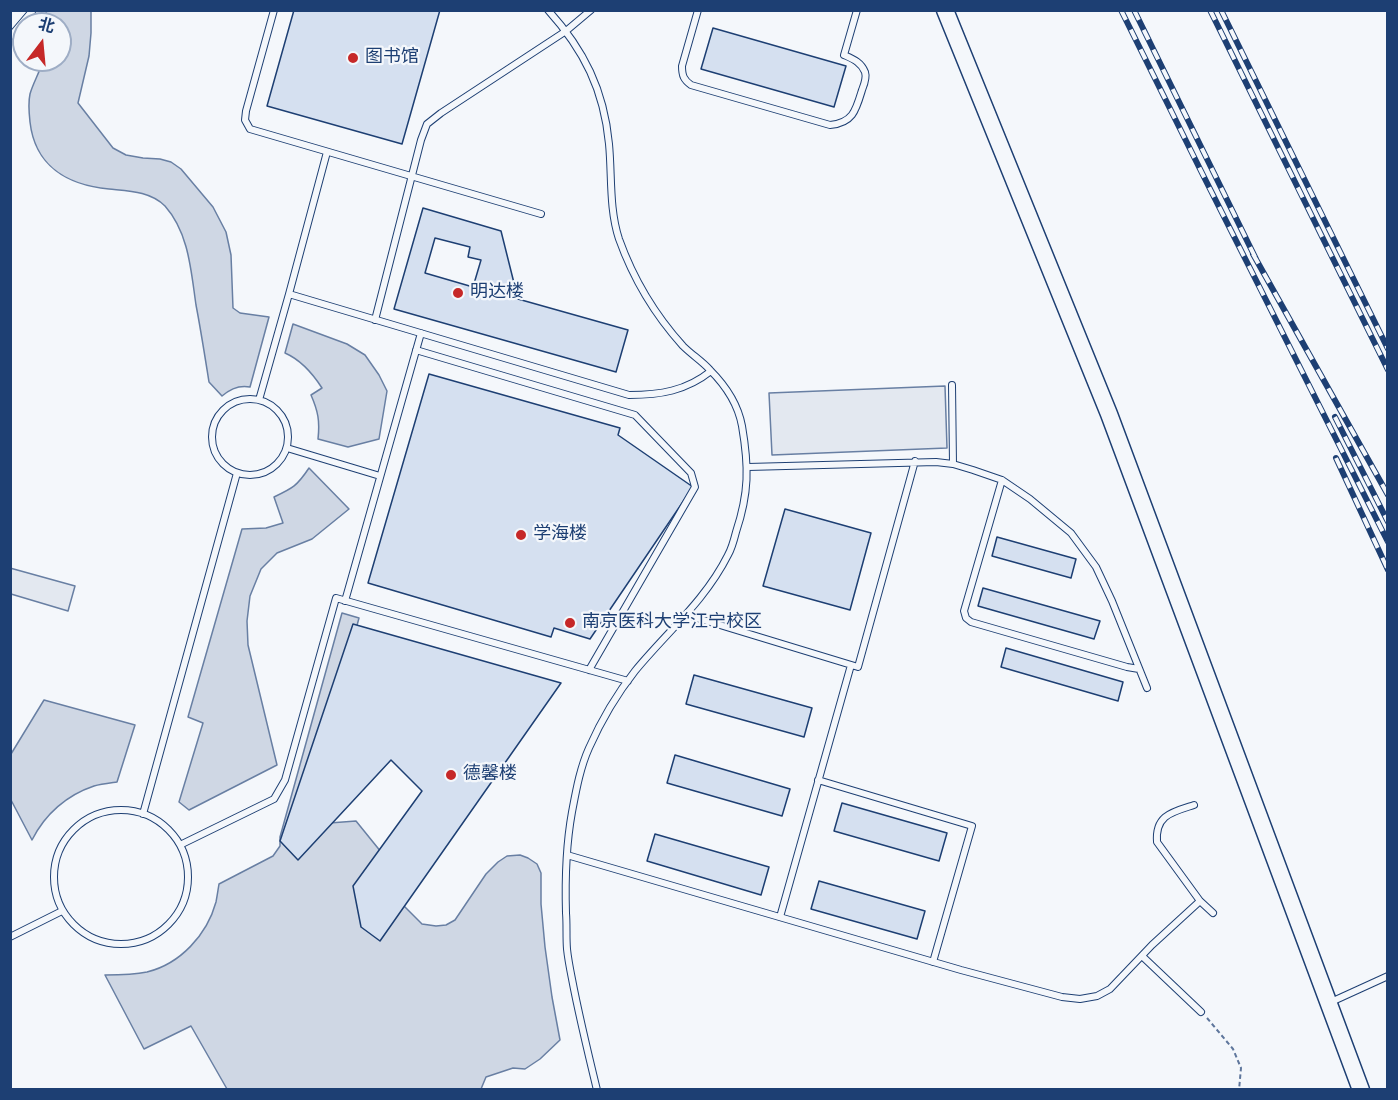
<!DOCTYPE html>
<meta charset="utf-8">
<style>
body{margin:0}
#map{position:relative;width:1398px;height:1100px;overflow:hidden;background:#f4f7fb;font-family:Overpass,"Noto Sans SC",sans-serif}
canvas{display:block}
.frame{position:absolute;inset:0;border:12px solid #1d3f73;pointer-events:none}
.north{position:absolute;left:12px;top:12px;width:60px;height:60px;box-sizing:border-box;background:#f4f7fb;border:2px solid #9eadc5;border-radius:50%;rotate:16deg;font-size:16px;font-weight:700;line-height:24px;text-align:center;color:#1d3f73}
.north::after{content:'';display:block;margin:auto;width:21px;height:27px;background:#c62828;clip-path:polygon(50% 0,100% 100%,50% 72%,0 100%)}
</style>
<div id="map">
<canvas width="1398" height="1100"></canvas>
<div class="frame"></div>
<div class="north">北</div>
</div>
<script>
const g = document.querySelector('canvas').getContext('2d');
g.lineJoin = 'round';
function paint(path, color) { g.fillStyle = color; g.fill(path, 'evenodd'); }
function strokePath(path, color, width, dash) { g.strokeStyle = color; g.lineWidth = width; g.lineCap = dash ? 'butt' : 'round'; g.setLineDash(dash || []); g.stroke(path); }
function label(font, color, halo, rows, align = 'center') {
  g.font = font + ' Overpass,"Noto Sans SC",sans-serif'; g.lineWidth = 4.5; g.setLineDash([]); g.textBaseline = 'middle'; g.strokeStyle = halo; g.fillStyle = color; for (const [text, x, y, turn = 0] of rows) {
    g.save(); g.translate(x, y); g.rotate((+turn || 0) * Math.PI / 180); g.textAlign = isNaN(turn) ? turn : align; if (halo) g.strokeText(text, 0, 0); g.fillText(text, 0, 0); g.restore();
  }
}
const parking = new Path2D(`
 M 945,386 L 947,448 L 772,455 L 769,393 Z
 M 10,568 L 75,586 L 68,611 L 11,594 Z`);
paint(parking, '#e3e8f0');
strokePath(parking, '#687fa3', 1.5);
const water = new Path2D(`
 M 46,11 L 91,11 L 91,33 L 89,56 L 78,103 L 113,148 L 126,155 L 143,158 L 160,159 L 171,162 L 181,169 L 213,207 L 226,232 L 231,255 L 233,308 L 240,313 L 269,317 L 250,387 C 240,385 230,389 222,396 L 209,382 C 205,357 201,331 196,305 C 191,271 189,233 165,206 C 150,191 128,191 109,189 C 67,185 35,166 30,122 C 29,113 28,103 30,94 C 33,83 40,72 43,60 L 60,60 L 60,24 L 47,24 Z
 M 293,324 L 347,344 L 365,355 L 379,375 L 387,391 L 379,439 L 348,447 L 318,439 C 320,421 318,411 311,395 L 322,388 C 313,374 301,360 285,353 Z
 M 309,468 L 349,509 L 312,539 L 277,553 L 261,569 L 250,596 L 247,621 L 248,645 L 277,765 L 189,810 L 179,802 L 203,723 L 188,717 L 242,529 L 266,528 L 283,523 L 274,497 C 293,488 297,486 309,468 Z
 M 342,613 L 359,618 L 303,825 L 356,821 L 390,863 L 380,882 L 422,924 L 436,926 L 446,925 L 455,920 L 486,874 L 498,862 L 507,856 L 520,855 L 528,858 L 537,864 L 541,873 L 541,904 L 545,947 L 552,997 L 560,1040 L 540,1059 L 525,1069 L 513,1068 L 486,1077 L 481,1089 L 227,1089 L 191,1026 L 144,1049 L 105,975 C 119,975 133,975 147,972 C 180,964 207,935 216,902 C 217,897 218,890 219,884 L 273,856 L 280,846 L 280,837 Z
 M 44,700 L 135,725 L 117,782 C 110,783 101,784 94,786 C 67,795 45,814 32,840 L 11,800 L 11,754 Z`);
paint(water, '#cfd7e4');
strokePath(water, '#687fa3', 1.5);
const building = new Path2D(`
 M 294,10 L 440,10 L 402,144 L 267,106 Z
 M 713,28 L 846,66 L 834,107 L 701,69 Z
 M 423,208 L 501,231 L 518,299 L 628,330 L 616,372 L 394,309 ZM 435,238 L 470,247 L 468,257 L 481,260 L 473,287 L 425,273 Z
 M 429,374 L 620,428 L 618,435 L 693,487 L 590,639 L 554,628 L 551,637 L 368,583 Z
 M 785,509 L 871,533 L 850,610 L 763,586 Z
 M 997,537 L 1076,559 L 1071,578 L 992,556 Z
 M 983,588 L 1100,621 L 1094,639 L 978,606 Z
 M 353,624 L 561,683 L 380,941 L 361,927 L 353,886 L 422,791 L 391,760 L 298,860 L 280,841 Z
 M 1006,648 L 1123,682 L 1118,701 L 1001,667 Z
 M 694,675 L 812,708 L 804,737 L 686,704 Z
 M 675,755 L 790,789 L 782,816 L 667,783 Z
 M 842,803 L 947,833 L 939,861 L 834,831 Z
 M 655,834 L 769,867 L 761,895 L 647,861 Z
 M 819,881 L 925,911 L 917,939 L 811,909 Z`);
paint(building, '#d5e0f0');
strokePath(building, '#1d3f73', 1.5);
const lane = new Path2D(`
 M 274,10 L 246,111 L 245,120 L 250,129 L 541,214
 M 548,10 C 584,50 604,90 609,144 C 612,175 609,209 619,239 C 633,278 655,315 683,346 C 692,355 702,361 710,370 C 726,386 738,404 742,426 C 749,467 749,493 736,532 C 734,540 732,548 728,555 C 705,601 667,632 635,671 C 616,695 601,721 589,748 C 580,768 576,791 572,812 C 566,845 565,879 566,913 C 567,925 566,937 567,949 C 568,959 570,969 572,979 C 579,1016 588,1053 597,1090
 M 698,10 L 682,66 C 682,76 684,80 691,85 L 830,125 C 853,123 856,110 862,90 C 864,85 867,78 865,72 C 861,62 853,59 844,55 L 857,10
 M 10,37 L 33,10
 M 289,294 L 629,395 C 660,395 686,391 711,371
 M 375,320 L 421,140 L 427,124 L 441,113 L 566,31 L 591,10
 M 416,350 L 635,415 L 691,473 L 695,487 L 589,670
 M 952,385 L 953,464
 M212 437a38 38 0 1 1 76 0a38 38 0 1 1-76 0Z
 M 259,400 L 289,294 L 327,152
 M 287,448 L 380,476
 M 748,467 L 936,462 L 953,464 L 973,470 L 1002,480 L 1030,499 L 1071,533 L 1096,567 L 1112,601 L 1147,688
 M 1002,480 L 964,611 L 966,618 L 971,622 L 1127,667 L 1139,669
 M 345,601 L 421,333
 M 687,615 L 858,667 L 915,461
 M 818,780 L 972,826 L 933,962
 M 1194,805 C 1172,812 1155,815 1157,842 L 1200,901 L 1213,913
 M54 877a67 67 0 1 1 134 0a67 67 0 1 1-134 0Z
 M 143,814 L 237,473
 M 180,845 L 274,799 L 285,780 L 336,598 L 628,681
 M 567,855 L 961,970 L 1062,997 L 1080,999 L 1097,996 L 1110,989 L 1152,945 L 1200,901
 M 780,917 L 851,665
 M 10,937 L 62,911
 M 1142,956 L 1201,1012
 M 1331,1002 L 1388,976`);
const secondary = new Path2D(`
 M 945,10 L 1109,414 L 1361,1090`);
strokePath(lane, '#1d3f73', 8);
strokePath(secondary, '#1d3f73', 19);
strokePath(new Path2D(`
 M 1207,1018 L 1233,1049 L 1241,1068 L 1239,1090`), '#5e769c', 2, [4.5, 3]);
strokePath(lane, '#f4f7fb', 6);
strokePath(secondary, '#f4f7fb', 16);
const rail = new Path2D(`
 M 1121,10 L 1203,175 L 1388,542
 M 1134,10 L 1256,259
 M 1210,10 L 1388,370
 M 1221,10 L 1388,349
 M 1253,254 L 1388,495
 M 1335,417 L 1388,522
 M 1336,458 L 1388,570`);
strokePath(rail, '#1d3f73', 6);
strokePath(rail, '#f4f7fb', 4, [11]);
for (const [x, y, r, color] of [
 [353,58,6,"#c62828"],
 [458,293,6,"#c62828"],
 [521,535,6,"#c62828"],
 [570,623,6,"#c62828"],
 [451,775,6,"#c62828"]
]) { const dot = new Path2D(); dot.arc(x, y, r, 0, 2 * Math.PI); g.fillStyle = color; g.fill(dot); strokePath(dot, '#f4f7fb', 2); }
label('18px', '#1d3f73', '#f4f7fb', [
 ["图书馆",365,58],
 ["明达楼",470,293],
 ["学海楼",533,535],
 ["南京医科大学江宁校区",582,623],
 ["德馨楼",463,775]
], 'left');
</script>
